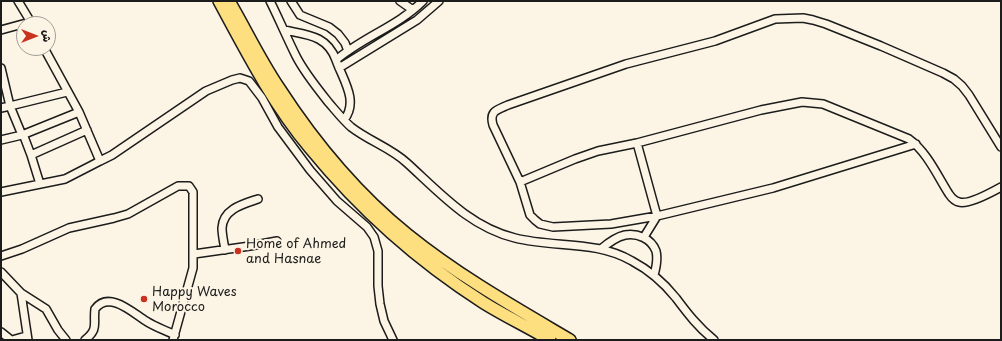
<!DOCTYPE html>
<meta charset="utf-8">
<style>
body{margin:0}
#map{position:relative;width:1002px;height:341px;overflow:hidden;background:#fcf5e5;font-family:"Playpen Sans","Playpen Sans Arabic",sans-serif}
canvas{display:block}
.frame{position:absolute;inset:0;border:2px solid #1c1c1c;pointer-events:none}
.north{position:absolute;left:16px;top:16px;width:40px;height:40px;box-sizing:border-box;background:#fcf5e5;border:1px solid #a29e95;border-radius:50%;rotate:90deg;font-size:11px;font-weight:700;line-height:16px;text-align:center;color:#1c1c1c}
.north::after{content:'';display:block;margin:auto;width:14px;height:18px;background:#c8321e;clip-path:polygon(50% 0,100% 100%,50% 72%,0 100%)}
</style>
<div id="map">
<canvas width="1002" height="341"></canvas>
<div class="frame"></div>
<div class="north">ش</div>
</div>
<script>
const g = document.querySelector('canvas').getContext('2d');
g.lineJoin = 'round';
function strokePath(path, color, width, dash) { g.strokeStyle = color; g.lineWidth = width; g.lineCap = dash ? 'butt' : 'round'; g.setLineDash(dash || []); g.stroke(path); }
function label(font, color, halo, rows, align = 'center') {
  g.font = font + ' "Playpen Sans",sans-serif'; g.lineWidth = 4; g.setLineDash([]); g.textBaseline = 'middle'; g.strokeStyle = halo; g.fillStyle = color; for (const [text, x, y, turn = 0] of rows) {
    g.save(); g.translate(x, y); g.rotate((+turn || 0) * Math.PI / 180); g.textAlign = isNaN(turn) ? turn : align; if (halo) g.strokeText(text, 0, 0); g.fillText(text, 0, 0); g.restore();
  }
}
const minor = new Path2D(`
 M 18,1 L 32,24
 M 270,1 C 279,19 287,38 296,56 C 304,72 317,88 329,103 C 336,111 343,120 351,127 C 369,141 391,148 407,163 C 440,193 470,227 515,238 C 554,248 596,240 632,261 C 649,270 664,283 676,298 C 688,314 698,327 714,340
 M 291,1 L 300,15 L 329,27 L 338,34 L 345,43 L 348,51
 M 400,1 L 413,10
 M 1,30 L 30,22
 M 284,30 C 307,35 327,35 336,60
 M 44,48 L 79,112 L 100,161 L 112,155 L 206,91 L 232,80 L 240,78 L 249,81 L 262,98 L 278,127 L 310,170 L 337,201 L 367,227 L 374,237 L 378,251 L 378,286 L 380,304 L 384,321 L 393,340
 M 1,68 L 10,106 L 1,108
 M 339,68 L 417,20 L 439,1
 M 67,92 L 10,106 L 22,135 L 79,112
 M 344,120 C 359,101 343,80 336,60 C 363,37 398,26 423,1
 M 23,134 L 31,155 L 87,130
 M 1,140 L 22,135
 M 637,143 L 657,216 L 644,237
 M 916,144 L 773,188 L 657,216 L 611,224 L 553,227 L 540,224 L 535,220 L 530,215 L 520,182 L 493,125 C 489,111 497,110 508,105 L 626,64 L 715,41 L 775,19 L 803,18 L 813,20 L 826,24 L 881,46 L 943,73 L 954,79 L 962,86 L 969,95 L 1001,147
 M 31,155 L 40,184
 M 520,182 L 575,159 L 598,151 L 637,143 L 761,110 L 802,102 L 823,104 L 909,139 C 927,152 937,175 949,194 C 951,197 954,201 959,202 C 968,205 992,192 1001,187
 M 1,192 L 65,179 L 100,161
 M 601,249 C 608,243 616,237 625,235 C 637,233 651,238 656,251 C 658,259 656,268 654,275
 M 225,250 C 224,243 222,235 222,228 C 223,209 243,204 258,199
 M 194,254 L 250,246 L 277,241
 M 1,256 L 22,249 L 69,228 L 114,218 L 128,214 L 178,186 L 189,186 L 193,192 L 193,268 L 173,340
 M 1,272 L 21,293 L 28,340
 M 21,293 L 46,309 L 58,330 L 66,340
 M 1,332 L 11,340
 M 12,340 L 26,336
 M 85,340 C 99,329 93,324 95,309 C 109,290 133,313 146,321 C 155,327 165,330 175,335`);
const highway = new Path2D(`
 M 219,1 C 246,51 273,104 310,148 C 359,208 418,261 484,303 C 505,316 528,327 550,340
 M 229,1 C 246,30 260,60 279,88 C 314,142 357,194 408,235 C 459,276 514,307 570,340`);
strokePath(minor, '#1c1c1c', 10);
strokePath(highway, '#1c1c1c', 14);
strokePath(minor, '#fcf5e5', 7);
strokePath(highway, '#fddf80', 11);
for (const [x, y, r, color] of [
 [238,251,4,"#c8321e"],
 [144,299,4,"#c8321e"]
]) { const dot = new Path2D(); dot.arc(x, y, r, 0, 2 * Math.PI); g.fillStyle = color; g.fill(dot); strokePath(dot, '#fcf5e5', 1.5); }
label('13px', '#1c1c1c', '#fcf5e5', [
 ["Home of Ahmed",246,244],
 ["and Hasnae",246,259],
 ["Happy Waves",152,292],
 ["Morocco",152,307]
], 'left');
</script>
